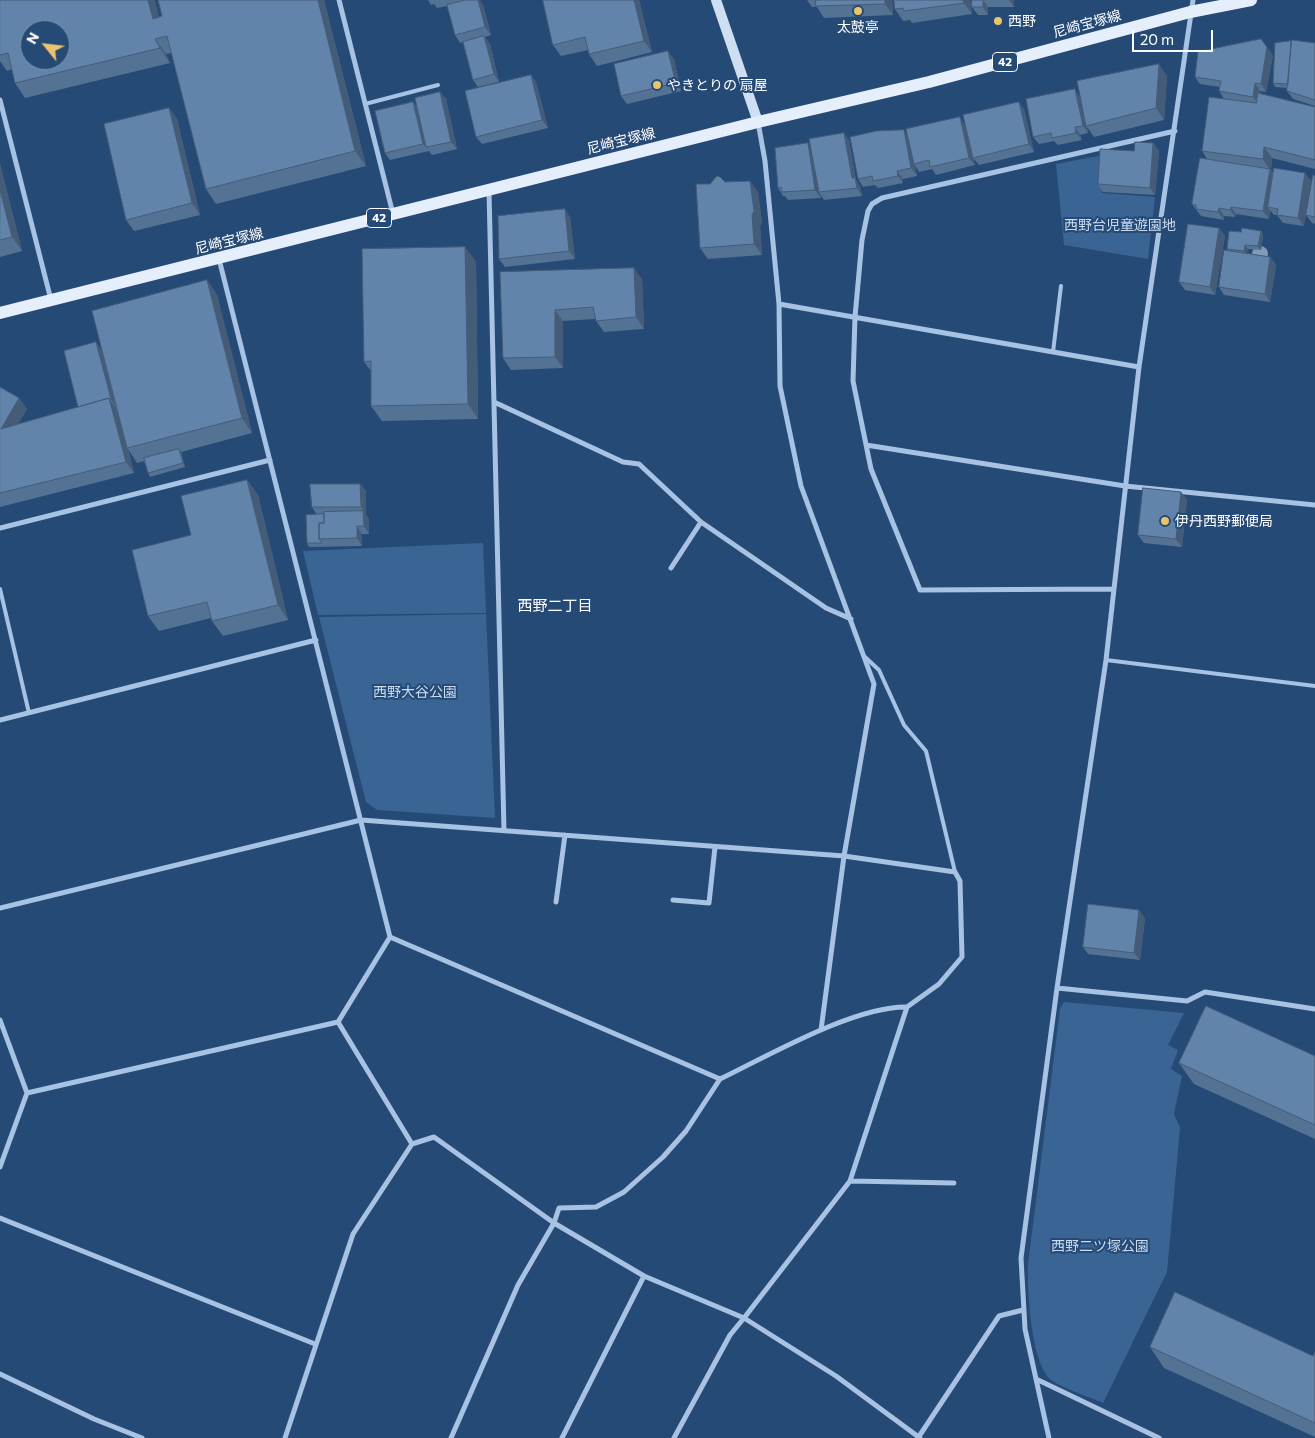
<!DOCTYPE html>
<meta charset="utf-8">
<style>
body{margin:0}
#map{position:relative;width:1315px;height:1438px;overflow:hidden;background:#264a76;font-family:Commissioner,sans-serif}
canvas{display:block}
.north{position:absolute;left:20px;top:20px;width:50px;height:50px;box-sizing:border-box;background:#264a76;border:1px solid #7d92ad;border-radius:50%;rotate:299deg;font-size:14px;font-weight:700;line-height:20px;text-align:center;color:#fff}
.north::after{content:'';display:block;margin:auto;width:18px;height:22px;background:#eac46c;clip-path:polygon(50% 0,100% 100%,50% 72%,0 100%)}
.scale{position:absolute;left:1132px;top:30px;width:81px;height:22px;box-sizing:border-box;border:2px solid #fff;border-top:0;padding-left:6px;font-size:15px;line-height:18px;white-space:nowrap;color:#fff;-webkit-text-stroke:4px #264a76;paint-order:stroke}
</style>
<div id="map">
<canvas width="1315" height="1438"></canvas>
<div class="north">N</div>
<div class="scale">20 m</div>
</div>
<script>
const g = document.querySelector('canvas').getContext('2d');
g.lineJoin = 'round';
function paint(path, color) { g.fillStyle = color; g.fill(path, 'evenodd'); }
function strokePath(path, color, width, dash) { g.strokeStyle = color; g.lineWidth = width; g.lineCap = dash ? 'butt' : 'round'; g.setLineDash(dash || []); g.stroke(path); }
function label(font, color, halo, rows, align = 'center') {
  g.font = font + ' Commissioner,"Noto Sans JP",sans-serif'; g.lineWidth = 4; g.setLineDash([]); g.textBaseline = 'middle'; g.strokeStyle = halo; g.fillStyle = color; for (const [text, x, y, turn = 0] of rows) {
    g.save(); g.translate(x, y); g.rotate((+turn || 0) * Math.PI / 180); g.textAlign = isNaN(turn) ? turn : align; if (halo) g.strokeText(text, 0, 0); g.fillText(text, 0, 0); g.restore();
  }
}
paint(new Path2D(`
 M 1104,155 L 1102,193 L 1155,197 L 1148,259 L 1064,245 L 1056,164 Z
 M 483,543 L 486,613 L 318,615 L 303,551 Z
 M 486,614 L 495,818 L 377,810 L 366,802 L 319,617 Z
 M 1064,1002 L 1184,1013 L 1168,1045 L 1178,1050 L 1171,1069 L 1182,1076 L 1174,1114 L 1180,1128 L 1167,1272 L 1103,1403 C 1090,1397 1059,1387 1050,1379 C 1031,1361 1027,1290 1028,1264 L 1060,1009 Z`), '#3a6493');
strokePath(new Path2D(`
 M 365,104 L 438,85
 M 1053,352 L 1061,286
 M 0,589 L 29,713
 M 865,657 L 879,670 L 904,725 L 926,751 L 955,872
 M 1106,660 L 1315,686`), '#a7c2e2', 4);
strokePath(new Path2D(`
 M 339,0 L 393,214
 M 0,100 L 51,300
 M 758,122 L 765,161 L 779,304 L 780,386 L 801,486 L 874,684 L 844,856 L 821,1030
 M 489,191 L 504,831
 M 219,259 L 390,937 L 720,1079 C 768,1056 854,1006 907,1007
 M 779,304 L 1139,367
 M 494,402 L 623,462 L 639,464 L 701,522 L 826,608 L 851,619
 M 866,445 L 1125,486 L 1315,505
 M 0,528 L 270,460
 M 671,568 L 701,522
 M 1113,589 L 920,590 L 871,469 L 853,381 L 855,317 L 862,240 L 868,211 L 872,204 L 882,198 L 1175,131
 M 0,720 L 316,640
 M 673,900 L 709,903 L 715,847
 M 556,902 L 565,835
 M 0,908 L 361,820 L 844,856 L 955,872 L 960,881 L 962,957 L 939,984 L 907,1007 L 850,1181 L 744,1318 L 836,1376 L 920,1438
 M 1057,988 L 1187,1001 L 1205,992 L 1315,1009
 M 0,1020 L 27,1093 L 0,1167
 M 27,1093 L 338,1022 L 390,937
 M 412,1144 L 434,1137 L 554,1223 L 559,1208 L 596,1207 L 624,1192 L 663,1157 L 686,1131 L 720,1079
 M 850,1181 L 954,1183
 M 0,1218 L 315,1344
 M 644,1276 L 744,1318 L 730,1335 L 674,1438
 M 0,1374 L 94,1419 L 142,1438
 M 1036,1379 L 1159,1438
 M 285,1438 L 353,1234 L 412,1144 L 338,1022
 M 451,1438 L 518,1285 L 554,1223 L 644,1276 L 562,1438
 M 918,1438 L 999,1316 L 1023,1310
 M 1049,1438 L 1025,1329 L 1021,1258 L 1057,988 L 1106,660 L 1139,367 L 1193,0`), '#a7c2e2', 5);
strokePath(new Path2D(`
 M 716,0 L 758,122`), '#cfdff3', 10);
strokePath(new Path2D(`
 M 0,313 L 758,122 L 929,82 L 1190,12 L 1251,0`), '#e5eefb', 12);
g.fillStyle = '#809aba';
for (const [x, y] of [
 [1260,254]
]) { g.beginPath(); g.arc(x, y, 8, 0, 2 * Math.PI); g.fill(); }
paint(new Path2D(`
 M 0,0 L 159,17 L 162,16 L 158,0 L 324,0 L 366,166 L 216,204 L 206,189 L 172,53 L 166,54 L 170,63 L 25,98 L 15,83 L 12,69 L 7,71 L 0,61 Z
 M 428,0 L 478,0 L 483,5 L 491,35 L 485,37 L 490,44 L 499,82 L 478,87 L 473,80 L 463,42 L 460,43 L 455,35 L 447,6 L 437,8 L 434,4 L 431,5 Z
 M 543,0 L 639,0 L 652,52 L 597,66 L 589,54 L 588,50 L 561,56 L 553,45 Z
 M 807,0 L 892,0 L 893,15 L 824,18 L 817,7 L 812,7 Z
 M 970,0 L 972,14 L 912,23 L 910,20 L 903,21 L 895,9 Z
 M 972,0 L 1014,0 L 1014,7 L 988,7 L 988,15 L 978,15 L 972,7 Z
 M 1291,41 L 1291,42 L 1315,43 L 1315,106 L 1293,99 L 1287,91 L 1287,88 L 1275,87 L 1273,83 Z
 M 1273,55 L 1266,92 L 1260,91 L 1260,94 L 1315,107 L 1315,169 L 1272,158 L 1271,169 L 1273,173 L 1305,173 L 1311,181 L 1304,226 L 1283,223 L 1277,215 L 1274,215 L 1270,210 L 1269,219 L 1236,214 L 1235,217 L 1224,216 L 1224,220 L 1201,216 L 1192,204 L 1207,159 L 1202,151 L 1224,99 L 1219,91 L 1220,87 L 1200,84 L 1195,77 Z
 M 674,59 L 681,91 L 627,104 L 621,96 Z
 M 531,75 L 536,82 L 548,128 L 482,144 L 476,137 Z
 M 1167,76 L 1164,120 L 1094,137 L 1087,127 L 1088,133 L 1080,135 L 1082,140 L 1058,145 L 1054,141 L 1039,144 L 1033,137 Z
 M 440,92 L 446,99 L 457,149 L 432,155 L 429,151 L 390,160 L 385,153 L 413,102 L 417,107 Z
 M 169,108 L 177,119 L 200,215 L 134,231 L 126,220 Z
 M 1024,109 L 1034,152 L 979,165 L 973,158 L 970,142 L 975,165 L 936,175 L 932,169 L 919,172 L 915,165 L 917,176 L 903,179 L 903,183 L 878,188 L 875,185 L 863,187 L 858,179 L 907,134 L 965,124 Z
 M 849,140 L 856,180 L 860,186 L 862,196 L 824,200 L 820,194 L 821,198 L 788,200 L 785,196 L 783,196 L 778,188 L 811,147 Z
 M 1153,143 L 1159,151 L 1155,195 L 1103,192 L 1098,184 L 1134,151 Z
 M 0,164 L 22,251 L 0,257 Z
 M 1315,176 L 1315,224 L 1312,223 L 1306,215 Z
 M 725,182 L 758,192 L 762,223 L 760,226 L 762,255 L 708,259 L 700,248 Z
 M 570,217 L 575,259 L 505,267 L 499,259 Z
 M 1219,228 L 1225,236 L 1215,295 L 1185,290 L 1179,282 Z
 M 1261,231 L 1263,235 L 1261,250 L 1248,249 L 1247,253 L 1270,257 L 1276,265 L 1270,302 L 1224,295 L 1219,287 L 1228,250 L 1227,249 L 1241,232 Z
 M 465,247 L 476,262 L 478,419 L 382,421 L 371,406 L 371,371 L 364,362 Z
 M 500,272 L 642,279 L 644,329 L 604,332 L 596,321 L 595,319 L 563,321 L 563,368 L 511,370 L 503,358 Z
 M 207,280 L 217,295 L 252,433 L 181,452 L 185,467 L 150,477 L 148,473 L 144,461 L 137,463 L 128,449 L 134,473 L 0,507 L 0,387 L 19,398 L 27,409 L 18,424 L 78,407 L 102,350 Z
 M 247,480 L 258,495 L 288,620 L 223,636 L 212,621 L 211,618 L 159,631 L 148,616 L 191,535 Z
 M 360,484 L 366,491 L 366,515 L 369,519 L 369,534 L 362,534 L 362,546 L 309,547 L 307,543 L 317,515 L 312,507 Z
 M 1187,499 L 1182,547 L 1144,543 L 1138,535 Z
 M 1145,918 L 1140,960 L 1088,954 L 1083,947 Z
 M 1315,1056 L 1315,1139 L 1194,1084 L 1179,1063 Z
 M 1150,1347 L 1313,1356 L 1315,1352 L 1315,1437 L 1164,1368 Z`), '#547293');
paint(new Path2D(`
 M 148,0 L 155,0 L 163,34 L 153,19 Z
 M 318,0 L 324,0 L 366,166 L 355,151 Z
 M 478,0 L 480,0 L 483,5 L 491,35 L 485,27 Z
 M 634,0 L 639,0 L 652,52 L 644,41 Z
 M 885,0 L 892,0 L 893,15 L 885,4 Z
 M 963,0 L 970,0 L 972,14 L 964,3 Z
 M 983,0 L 988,7 L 988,15 L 983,7 Z
 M 1009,0 L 1014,0 L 1014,7 Z
 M 484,36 L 490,44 L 499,82 L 494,74 Z
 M 155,39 L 166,54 L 170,63 L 160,48 Z
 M 1267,47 L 1273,55 L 1266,92 L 1261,84 Z
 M 668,51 L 674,59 L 681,91 L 676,83 Z
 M 1159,64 L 1167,76 L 1164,120 L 1156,108 Z
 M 531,75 L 536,82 L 548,128 L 542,120 Z
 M 1255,83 L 1260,91 L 1258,104 L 1253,97 Z
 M 1075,89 L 1080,97 L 1088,133 L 1083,126 Z
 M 440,92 L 446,99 L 457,149 L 451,142 Z
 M 413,102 L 419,109 L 426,147 L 429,151 L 423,144 Z
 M 1019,102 L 1024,109 L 1034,152 L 1029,144 Z
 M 169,108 L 177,119 L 200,215 L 192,203 Z
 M 960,117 L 965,125 L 975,165 L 969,158 Z
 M 1075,127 L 1080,135 L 1082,140 L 1076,133 Z
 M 904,130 L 909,138 L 914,164 L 915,165 L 917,176 L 911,168 Z
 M 844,133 L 849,140 L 856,180 L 860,186 L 862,196 L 857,188 L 852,178 Z
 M 808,143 L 813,150 L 819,192 L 820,194 L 821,198 L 815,190 Z
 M 1153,143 L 1159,151 L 1155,195 L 1150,188 Z
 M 1264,147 L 1272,158 L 1271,169 L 1276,176 L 1268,207 L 1270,210 L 1269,219 L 1263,211 L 1270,170 L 1263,159 Z
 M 0,164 L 22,251 L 12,237 L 0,190 Z
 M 897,171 L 903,179 L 903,183 L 898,176 Z
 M 1305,173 L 1311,181 L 1304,226 L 1298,218 Z
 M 750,181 L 758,192 L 762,223 L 760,226 L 762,255 L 754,244 Z
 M 1231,207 L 1236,214 L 1235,217 L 1230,210 Z
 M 1219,208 L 1224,216 L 1224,220 L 1218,212 Z
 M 565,209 L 570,217 L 575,259 L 569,251 Z
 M 1219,228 L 1225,236 L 1215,295 L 1210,287 Z
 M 1261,231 L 1263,235 L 1261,250 L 1258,246 Z
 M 1245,245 L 1248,249 L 1246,255 L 1244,251 Z
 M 465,247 L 476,262 L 478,419 L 468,404 Z
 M 1270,257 L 1276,265 L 1270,302 L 1265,294 Z
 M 634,268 L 642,279 L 644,329 L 636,317 Z
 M 207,280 L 217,295 L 252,433 L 242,418 Z
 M 555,310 L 563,321 L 563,368 L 555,357 Z
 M 96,342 L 102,350 L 116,407 L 111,399 Z
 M 19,398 L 27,409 L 9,440 L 1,429 Z
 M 109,398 L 117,410 L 134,473 L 126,462 Z
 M 179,449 L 181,452 L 185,467 L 183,463 Z
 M 247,480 L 258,495 L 288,620 L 278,605 Z
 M 360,484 L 366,491 L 366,515 L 361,507 Z
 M 1181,492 L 1187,499 L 1182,547 L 1176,539 Z
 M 363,511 L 369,519 L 369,534 L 364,526 Z
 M 357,526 L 362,534 L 362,546 L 357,538 Z
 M 1139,910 L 1145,918 L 1140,960 L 1134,953 Z`), '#455c78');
const building = new Path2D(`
 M 0,0 L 148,0 L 153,19 L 162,16 L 158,0 L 318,0 L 355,151 L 206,189 L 167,36 L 155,39 L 160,48 L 15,83 L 8,53 L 0,55 ZM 30,30 L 60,30 L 60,60 L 30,60 Z
 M 466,0 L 478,0 L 485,27 L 455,35 L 447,5 Z
 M 543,0 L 634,0 L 644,41 L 589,54 L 585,37 L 553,45 Z
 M 816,0 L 885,0 L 885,4 L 816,6 Z
 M 894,0 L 963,0 L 964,3 L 904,11 L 903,8 L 895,9 Z
 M 972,0 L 983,0 L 983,7 L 972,7 Z
 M 484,36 L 494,74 L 473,80 L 463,42 Z
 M 1261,39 L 1267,47 L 1261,84 L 1255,83 L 1253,97 L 1219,91 L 1221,81 L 1195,77 L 1198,52 Z
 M 1292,40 L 1315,43 L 1315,100 L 1287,91 Z
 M 1291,41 L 1288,84 L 1273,83 L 1275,43 Z
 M 668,51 L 676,83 L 621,96 L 614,64 Z
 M 1159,64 L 1156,108 L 1086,126 L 1077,81 Z
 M 531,75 L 542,120 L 476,137 L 465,91 Z
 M 1075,89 L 1083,126 L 1075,127 L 1076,133 L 1052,138 L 1051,133 L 1033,137 L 1026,99 Z
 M 440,92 L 451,142 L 426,147 L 415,98 Z
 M 1258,93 L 1315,107 L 1315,160 L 1264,147 L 1263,159 L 1202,151 L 1209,97 L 1256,103 Z
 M 413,102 L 423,144 L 385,153 L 375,111 Z
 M 1019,102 L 1029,144 L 973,158 L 963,115 Z
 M 169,108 L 192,203 L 126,220 L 104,124 Z
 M 960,117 L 969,158 L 930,167 L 929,160 L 914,164 L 906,129 Z
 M 904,130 L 911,168 L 897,171 L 898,176 L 873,181 L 872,176 L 858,179 L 850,137 L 876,131 Z
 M 844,133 L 852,178 L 855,178 L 857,188 L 819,192 L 809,139 Z
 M 1135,142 L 1153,143 L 1150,188 L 1098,184 L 1100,149 L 1134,151 Z
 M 808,143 L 815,190 L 782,192 L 781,187 L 778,188 L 775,148 Z
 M 1200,158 L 1270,169 L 1263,211 L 1231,207 L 1230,210 L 1219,208 L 1218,212 L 1196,209 L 1196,205 L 1192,204 Z
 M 1274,168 L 1305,173 L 1298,218 L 1277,215 L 1278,209 L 1268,207 Z
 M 1313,175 L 1315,176 L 1315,217 L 1306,215 Z
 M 717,176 L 720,177 L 725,182 L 750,181 L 754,211 L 752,215 L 754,244 L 700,248 L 696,184 L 710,184 Z
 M 0,190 L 12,237 L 0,240 Z
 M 565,209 L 569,251 L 499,259 L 498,216 Z
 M 1188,224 L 1219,228 L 1210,287 L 1179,282 Z
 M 1242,228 L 1261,231 L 1258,246 L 1245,245 L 1244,251 L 1227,249 L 1229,231 L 1241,232 Z
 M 465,247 L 468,404 L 371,406 L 371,361 L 364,362 L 362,249 Z
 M 1224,250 L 1270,257 L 1265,294 L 1219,287 Z
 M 634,268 L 636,317 L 596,321 L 593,307 L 555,310 L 555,357 L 503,358 L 500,272 Z
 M 207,280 L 242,418 L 127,448 L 92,311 Z
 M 96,342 L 111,399 L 109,399 L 109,398 L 78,407 L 64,351 Z
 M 0,387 L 19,398 L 1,429 L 109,398 L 126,462 L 0,493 Z
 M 179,449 L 183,463 L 148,473 L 144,458 Z
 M 247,480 L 278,605 L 212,621 L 207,602 L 148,616 L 132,550 L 191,535 L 181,496 Z
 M 310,484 L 360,484 L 361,507 L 312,507 Z
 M 1143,488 L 1181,492 L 1176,539 L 1138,535 Z
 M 363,511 L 364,526 L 357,526 L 357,538 L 319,539 L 319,523 L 324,523 L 324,512 Z
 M 324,514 L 324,523 L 319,523 L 319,539 L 322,543 L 307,543 L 306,515 Z
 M 1088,904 L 1139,910 L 1134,953 L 1083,947 Z
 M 1206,1006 L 1315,1056 L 1315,1125 L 1179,1063 Z
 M 1175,1292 L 1313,1356 L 1315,1352 L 1315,1423 L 1150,1347 Z`);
paint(building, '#6284ab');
strokePath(building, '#455c78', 1);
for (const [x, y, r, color] of [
 [858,11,5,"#eac46c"],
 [998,21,5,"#eac46c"],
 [657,85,5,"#eac46c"],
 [1165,521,5,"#eac46c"]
]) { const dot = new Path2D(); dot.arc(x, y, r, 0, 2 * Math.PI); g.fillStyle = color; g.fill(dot); strokePath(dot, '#264a76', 2); }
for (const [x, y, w] of [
 [1005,62,25],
 [379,218,25]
]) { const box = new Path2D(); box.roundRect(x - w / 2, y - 9.5, w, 19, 4); g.fillStyle = '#264a76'; g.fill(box); strokePath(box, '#fff', 1); }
label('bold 12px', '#fff', null, [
 ["42",1005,62],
 ["42",379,218]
]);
label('14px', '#fff', '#264a76', [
 ["西野",1008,21],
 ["太鼓亭",858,27,"center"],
 ["やきとりの 扇屋",667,85],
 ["伊丹西野郵便局",1175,521]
], 'left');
label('14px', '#fff', '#264a76', [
 ["尼崎宝塚線",1087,24,-15],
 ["尼崎宝塚線",621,141,-14],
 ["尼崎宝塚線",229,241,-14]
]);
label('14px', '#c9dcf2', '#264a76', [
 ["西野台児童遊園地",1120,225],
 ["西野大谷公園",415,692],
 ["西野二ツ塚公園",1100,1246]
]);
label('15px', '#fff', '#264a76', [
 ["西野二丁目",555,606]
]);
</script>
